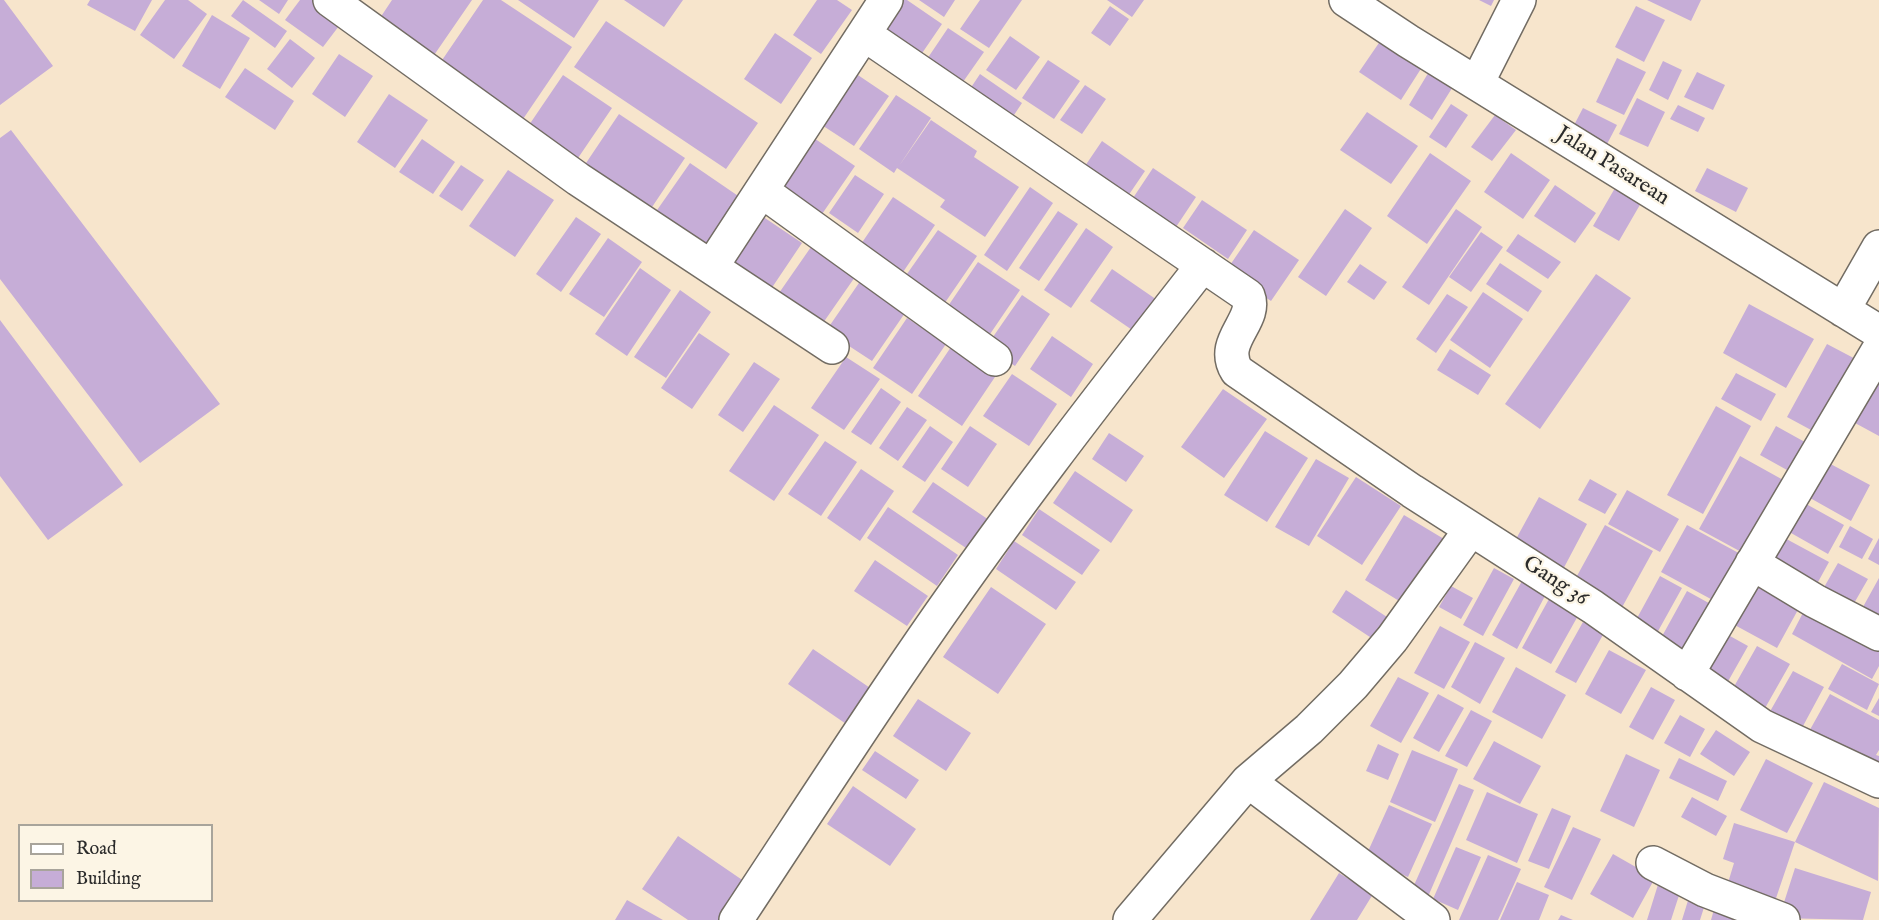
<!DOCTYPE html>
<style>
body{margin:0}
#map{position:relative;width:1879px;height:920px;overflow:hidden;background:#f7e5cc;font-family:"IM FELL English",serif}
canvas{display:block}
.legend{position:absolute;left:18px;top:824px;width:195px;height:78px;box-sizing:border-box;background:#fcf5e5;border:2px solid #a8a49b;margin:0;padding:8px 10px;list-style:none;font-size:18px;color:#2b2b2b}
.legend li{display:flex;align-items:center;gap:12px;height:30px}
.legend b{width:30px;border:2px solid #a8a49b}
</style>
<div id="map">
<canvas width="1879" height="920"></canvas>
<ul class="legend">
<li><b style="height:8px;background:#fff"></b>Road</li>
<li><b style="height:16px;background:#c6add7"></b>Building</li>
</ul>
</div>
<script>
const g = document.querySelector('canvas').getContext('2d');
g.lineJoin = 'round';
function paint(path, color) { g.fillStyle = color; g.fill(path, 'evenodd'); }
function strokePath(path, color, width, dash) { g.strokeStyle = color; g.lineWidth = width; g.lineCap = dash ? 'butt' : 'round'; g.setLineDash(dash || []); g.stroke(path); }
function label(font, color, halo, rows, align = 'center') {
  g.font = font + ' "IM FELL English",serif'; g.lineWidth = 4.5; g.setLineDash([]); g.textBaseline = 'middle'; g.strokeStyle = halo; g.fillStyle = color; for (const [text, x, y, turn = 0] of rows) {
    g.save(); g.translate(x, y); g.rotate((+turn || 0) * Math.PI / 180); g.textAlign = isNaN(turn) ? turn : align; if (halo) g.strokeText(text, 0, 0); g.fillText(text, 0, 0); g.restore();
  }
}
paint(new Path2D(`
 M 0,0 L 4,0 L 53,66 L 0,105 Z
 M 90,0 L 152,0 L 135,31 L 87,5 Z
 M 165,0 L 188,0 L 207,14 L 174,59 L 140,35 Z
 M 243,0 L 287,31 L 275,48 L 231,16 Z
 M 259,0 L 288,0 L 279,14 Z
 M 300,0 L 320,0 L 345,18 L 323,47 L 285,20 Z
 M 392,0 L 472,0 L 430,61 L 376,24 Z
 M 483,0 L 501,0 L 572,47 L 519,125 L 436,69 Z
 M 518,0 L 599,0 L 574,38 Z
 M 624,0 L 683,0 L 664,27 Z
 M 817,0 L 837,0 L 852,10 L 821,54 L 793,35 Z
 M 895,0 L 907,0 L 942,24 L 916,62 L 873,32 Z
 M 919,0 L 955,0 L 944,17 Z
 M 980,0 L 1022,0 L 989,48 L 960,29 Z
 M 1107,0 L 1144,0 L 1132,17 Z
 M 1479,0 L 1494,0 L 1491,6 Z
 M 1647,0 L 1701,0 L 1691,21 Z
 M 1110,6 L 1129,19 L 1110,46 L 1091,33 Z
 M 1636,6 L 1665,20 L 1644,62 L 1615,47 Z
 M 212,15 L 250,38 L 220,89 L 182,66 Z
 M 606,21 L 758,123 L 726,169 L 574,67 Z
 M 948,28 L 984,52 L 958,89 L 923,65 Z
 M 775,33 L 812,58 L 781,104 L 744,79 Z
 M 1010,36 L 1040,57 L 1016,90 L 986,70 Z
 M 1383,37 L 1424,64 L 1401,100 L 1359,72 Z
 M 290,39 L 315,58 L 292,88 L 267,69 Z
 M 339,54 L 373,76 L 345,117 L 312,94 Z
 M 1617,58 L 1646,72 L 1624,115 L 1596,102 Z
 M 1048,60 L 1080,81 L 1054,119 L 1022,98 Z
 M 1663,61 L 1682,70 L 1668,100 L 1649,90 Z
 M 846,67 L 889,96 L 854,146 L 811,118 Z
 M 245,68 L 294,101 L 275,130 L 225,97 Z
 M 1430,70 L 1454,85 L 1432,120 L 1409,105 Z
 M 1697,72 L 1725,85 L 1713,110 L 1684,97 Z
 M 980,74 L 1022,103 L 1008,124 L 966,95 Z
 M 563,75 L 612,108 L 576,161 L 527,128 Z
 M 1085,85 L 1106,99 L 1082,134 L 1060,120 Z
 M 389,94 L 428,120 L 395,168 L 357,142 Z
 M 896,95 L 931,118 L 899,166 L 931,120 L 977,151 L 974,157 L 1019,187 L 985,237 L 940,207 L 945,200 L 897,168 L 894,173 L 859,149 Z
 M 1637,98 L 1665,112 L 1648,147 L 1619,134 Z
 M 1451,104 L 1468,115 L 1446,148 L 1429,137 Z
 M 1678,105 L 1705,118 L 1698,132 L 1670,119 Z
 M 1583,108 L 1617,125 L 1606,146 L 1572,129 Z
 M 1367,112 L 1418,146 L 1391,184 L 1340,150 Z
 M 619,114 L 685,158 L 648,213 L 582,169 Z
 M 1495,115 L 1516,130 L 1492,161 L 1471,147 Z
 M 11,130 L 220,404 L 140,463 L 0,279 L 0,138 Z
 M 805,132 L 855,166 L 820,217 L 770,183 Z
 M 422,139 L 455,162 L 433,194 L 399,172 Z
 M 1102,141 L 1145,171 L 1128,196 L 1085,166 Z
 M 1430,153 L 1471,181 L 1427,244 L 1387,216 Z
 M 1511,153 L 1550,180 L 1523,219 L 1484,192 Z
 M 690,163 L 747,202 L 713,252 L 655,213 Z
 M 461,165 L 484,180 L 462,211 L 439,196 Z
 M 1153,168 L 1196,197 L 1174,230 L 1131,201 Z
 M 1707,168 L 1748,188 L 1736,212 L 1695,191 Z
 M 508,170 L 554,200 L 515,257 L 469,226 Z
 M 855,175 L 884,194 L 858,233 L 829,213 Z
 M 1555,185 L 1596,213 L 1575,243 L 1534,216 Z
 M 1030,187 L 1053,203 L 1007,271 L 984,255 Z
 M 1615,188 L 1641,203 L 1619,241 L 1593,226 Z
 M 893,197 L 935,225 L 901,275 L 859,247 Z
 M 1202,200 L 1247,230 L 1228,259 L 1183,228 Z
 M 1345,209 L 1372,228 L 1326,296 L 1298,277 Z
 M 1456,209 L 1482,227 L 1429,305 L 1402,287 Z
 M 1058,211 L 1078,224 L 1039,281 L 1019,268 Z
 M 756,212 L 802,243 L 769,292 L 722,262 Z
 M 576,217 L 601,234 L 561,292 L 536,274 Z
 M 1086,228 L 1113,247 L 1071,308 L 1044,290 Z
 M 938,230 L 977,256 L 942,307 L 902,281 Z
 M 1254,230 L 1299,260 L 1271,301 L 1226,271 Z
 M 1481,232 L 1503,247 L 1471,292 L 1449,277 Z
 M 1518,234 L 1561,262 L 1548,279 L 1506,251 Z
 M 608,238 L 642,262 L 604,317 L 569,294 Z
 M 811,247 L 855,277 L 823,323 L 779,293 Z
 M 978,262 L 1020,290 L 986,340 L 944,312 Z
 M 1500,263 L 1542,291 L 1528,312 L 1486,284 Z
 M 1360,264 L 1387,282 L 1374,300 L 1347,282 Z
 M 640,268 L 671,290 L 627,356 L 595,334 Z
 M 1112,269 L 1160,302 L 1138,334 L 1090,301 Z
 M 1596,274 L 1631,298 L 1540,429 L 1505,404 Z
 M 861,280 L 907,310 L 872,361 L 826,331 Z
 M 680,290 L 711,312 L 666,378 L 634,357 Z
 M 1483,292 L 1523,319 L 1490,368 L 1450,340 Z
 M 1447,294 L 1468,307 L 1436,353 L 1416,339 Z
 M 1022,295 L 1050,314 L 1015,366 L 986,347 Z
 M 1749,304 L 1814,339 L 1786,388 L 1723,353 Z
 M 907,318 L 946,344 L 912,394 L 873,368 Z
 M 0,320 L 123,485 L 48,540 L 0,476 Z
 M 699,333 L 730,354 L 692,409 L 661,388 Z
 M 1052,336 L 1093,364 L 1071,397 L 1030,369 Z
 M 953,344 L 997,374 L 962,426 L 918,396 Z
 M 1827,344 L 1865,364 L 1824,437 L 1787,417 Z
 M 1450,349 L 1491,375 L 1478,395 L 1437,370 Z
 M 846,357 L 880,379 L 844,430 L 811,408 Z
 M 754,362 L 780,379 L 743,432 L 718,415 Z
 M 1736,373 L 1776,394 L 1761,421 L 1721,399 Z
 M 1012,374 L 1057,404 L 1029,446 L 983,416 Z
 M 1879,381 L 1879,436 L 1844,417 Z
 M 881,388 L 901,402 L 871,445 L 851,432 Z
 M 1223,389 L 1267,419 L 1224,478 L 1181,447 Z
 M 774,405 L 819,435 L 774,501 L 729,471 Z
 M 1716,406 L 1751,426 L 1703,514 L 1667,495 Z
 M 907,407 L 927,420 L 898,461 L 879,448 Z
 M 930,426 L 953,442 L 925,482 L 902,467 Z
 M 970,426 L 997,444 L 968,487 L 941,469 Z
 M 1776,426 L 1812,446 L 1796,475 L 1760,455 Z
 M 1265,431 L 1308,458 L 1267,522 L 1224,495 Z
 M 1109,433 L 1144,456 L 1126,482 L 1092,459 Z
 M 825,441 L 857,462 L 821,516 L 788,494 Z
 M 1740,456 L 1785,481 L 1745,554 L 1699,529 Z
 M 1316,459 L 1349,478 L 1309,546 L 1275,527 Z
 M 1823,460 L 1870,485 L 1851,521 L 1803,494 Z
 M 861,469 L 894,491 L 860,541 L 827,518 Z
 M 1075,471 L 1133,510 L 1111,543 L 1053,503 Z
 M 1356,477 L 1401,506 L 1362,565 L 1317,536 Z
 M 1590,479 L 1617,494 L 1605,514 L 1578,500 Z
 M 933,482 L 989,520 L 969,550 L 912,512 Z
 M 1627,490 L 1679,519 L 1660,552 L 1608,524 Z
 M 1539,497 L 1587,524 L 1559,577 L 1510,550 Z
 M 1799,500 L 1844,525 L 1828,554 L 1784,529 Z
 M 888,507 L 958,555 L 937,586 L 867,538 Z
 M 1039,509 L 1100,550 L 1082,575 L 1022,535 Z
 M 1404,515 L 1449,542 L 1409,607 L 1365,580 Z
 M 1605,525 L 1653,551 L 1620,611 L 1572,585 Z
 M 1687,525 L 1746,557 L 1720,604 L 1661,572 Z
 M 1850,526 L 1873,539 L 1862,559 L 1839,547 Z
 M 1779,535 L 1829,562 L 1812,593 L 1763,566 Z
 M 1879,538 L 1879,565 L 1868,559 Z
 M 1014,541 L 1076,582 L 1056,610 L 996,569 Z
 M 875,560 L 928,596 L 907,626 L 854,591 Z
 M 1838,563 L 1868,579 L 1849,612 L 1819,596 Z
 M 1494,568 L 1514,579 L 1483,636 L 1463,625 Z
 M 1759,572 L 1805,597 L 1777,648 L 1731,623 Z
 M 1660,576 L 1682,588 L 1652,642 L 1630,631 Z
 M 1879,578 L 1879,627 L 1858,616 Z
 M 1522,581 L 1546,594 L 1517,649 L 1492,635 Z
 M 1451,586 L 1473,598 L 1461,619 L 1439,607 Z
 M 991,587 L 1046,624 L 998,694 L 943,657 Z
 M 1346,590 L 1390,619 L 1376,641 L 1332,612 Z
 M 1687,591 L 1716,607 L 1684,664 L 1655,649 Z
 M 1549,599 L 1579,614 L 1551,664 L 1522,648 Z
 M 1807,605 L 1879,644 L 1879,666 L 1872,679 L 1792,634 Z
 M 1583,622 L 1604,633 L 1576,683 L 1555,672 Z
 M 1440,626 L 1470,642 L 1444,689 L 1414,673 Z
 M 1721,631 L 1748,646 L 1726,685 L 1699,670 Z
 M 1475,642 L 1505,658 L 1480,704 L 1451,687 Z
 M 1757,646 L 1790,664 L 1760,717 L 1727,699 Z
 M 813,649 L 876,692 L 852,728 L 788,684 Z
 M 1609,650 L 1646,670 L 1621,714 L 1585,694 Z
 M 1842,664 L 1879,684 L 1867,710 L 1828,689 Z
 M 1516,667 L 1566,695 L 1542,739 L 1492,712 Z
 M 1793,671 L 1824,687 L 1796,739 L 1764,722 Z
 M 1398,677 L 1429,693 L 1401,743 L 1370,726 Z
 M 1651,687 L 1675,700 L 1653,740 L 1629,727 Z
 M 1438,694 L 1464,708 L 1439,752 L 1413,738 Z
 M 1830,694 L 1879,720 L 1879,750 L 1876,755 L 1879,756 L 1879,775 L 1807,735 Z
 M 1879,698 L 1879,716 L 1871,712 Z
 M 918,699 L 971,733 L 946,771 L 893,736 Z
 M 1471,710 L 1492,721 L 1467,767 L 1445,756 Z
 M 1680,715 L 1705,729 L 1690,757 L 1664,743 Z
 M 1716,730 L 1750,752 L 1734,776 L 1700,754 Z
 M 1494,741 L 1541,766 L 1520,804 L 1473,779 Z
 M 1378,744 L 1399,754 L 1388,780 L 1366,771 Z
 M 1412,750 L 1458,769 L 1435,822 L 1390,802 Z
 M 875,751 L 919,780 L 906,799 L 862,770 Z
 M 1626,754 L 1660,770 L 1634,827 L 1600,811 Z
 M 1679,758 L 1727,781 L 1718,801 L 1669,778 Z
 M 1766,759 L 1813,783 L 1787,833 L 1740,810 Z
 M 1824,782 L 1879,808 L 1878,881 L 1795,842 Z
 M 1459,784 L 1474,790 L 1427,899 L 1411,892 Z
 M 853,786 L 916,829 L 890,866 L 827,824 Z
 M 1487,792 L 1538,814 L 1517,863 L 1466,840 Z
 M 1692,797 L 1727,816 L 1716,836 L 1681,817 Z
 M 1389,805 L 1432,824 L 1408,877 L 1365,858 Z
 M 1552,808 L 1571,816 L 1549,869 L 1528,861 Z
 M 1734,823 L 1795,842 L 1772,910 L 1724,896 L 1734,863 L 1723,859 Z
 M 1573,827 L 1601,839 L 1572,900 L 1544,887 Z
 M 678,836 L 754,888 L 732,920 L 688,920 L 642,889 Z
 M 1456,847 L 1481,857 L 1458,910 L 1433,899 Z
 M 1613,854 L 1655,878 L 1633,918 L 1590,894 Z
 M 1488,855 L 1521,869 L 1498,920 L 1459,920 Z
 M 1795,868 L 1871,892 L 1863,920 L 1779,918 Z
 M 1339,873 L 1373,894 L 1357,920 L 1310,920 Z
 M 1661,875 L 1683,883 L 1671,920 L 1647,920 Z
 M 1517,882 L 1549,895 L 1539,920 L 1500,920 Z
 M 1690,894 L 1707,898 L 1700,920 L 1682,920 Z
 M 627,900 L 663,920 L 615,920 Z
 M 1715,906 L 1744,920 L 1711,920 Z
 M 1561,915 L 1573,920 L 1558,920 Z`), '#c6add7');
const minor = new Path2D(`
 M 330,0 L 578,179 L 832,347
 M 1346,0 L 1408,41 L 1879,332
 M 864,34 L 1248,296 C 1258,321 1218,341 1237,371 L 1412,491 L 1593,607 L 1762,726 L 1879,781
 M 1477,83 L 1519,0
 M 762,191 L 995,359
 M 712,266 L 886,0
 M 1843,310 L 1879,247
 M 1752,563 L 1815,601 L 1879,634
 M 1687,674 L 1879,349
 M 1248,781 L 1433,920
 M 1653,863 L 1705,890 L 1783,920
 M 736,920 C 793,834 849,747 907,662 C 1000,525 1101,395 1203,265
 M 1130,920 L 1248,781 L 1309,729 L 1353,685 L 1392,639 L 1471,529`);
strokePath(minor, '#726c63', 36);
strokePath(minor, '#fff', 33);
label('22px', '#2b2b2b', '#fcf5e5', [
 ["Jalan Pasarean",1612,167,32],
 ["Gang 36",1555,582,33]
]);
</script>
